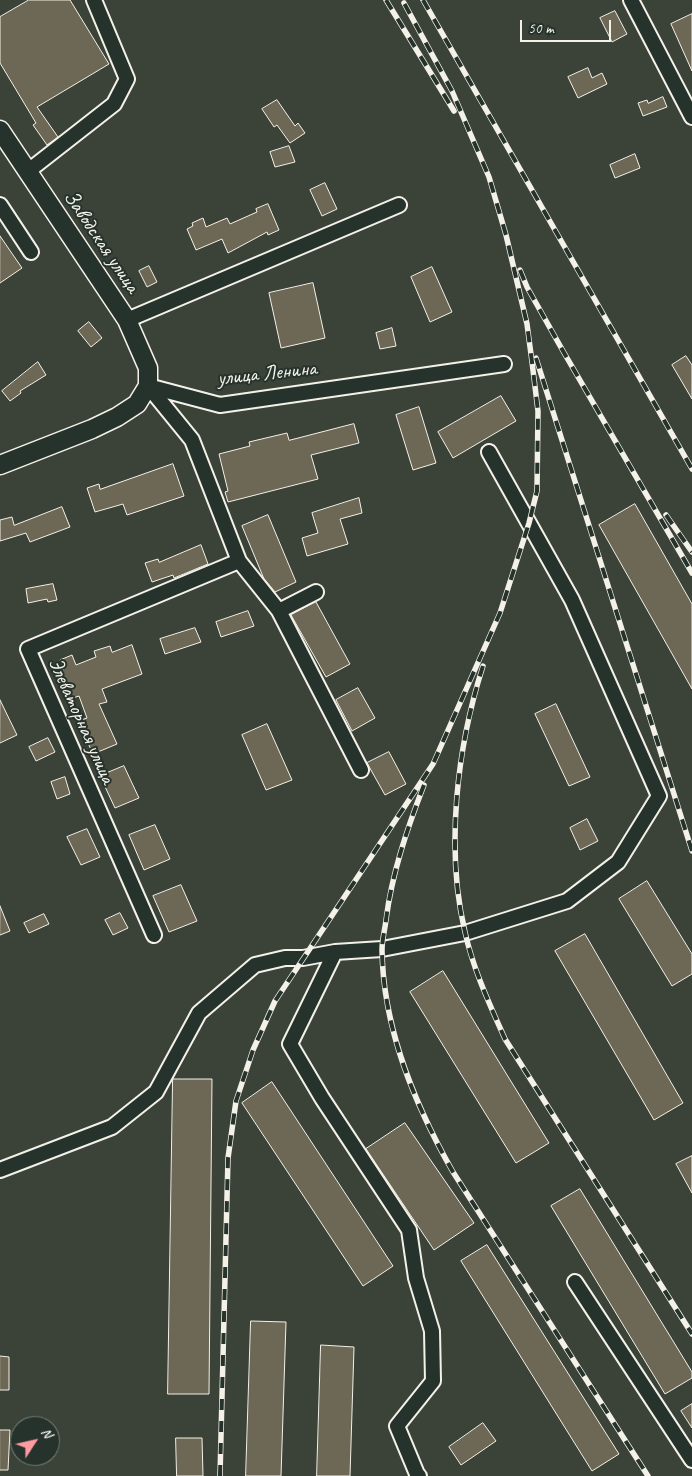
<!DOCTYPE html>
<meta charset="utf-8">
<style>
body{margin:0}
#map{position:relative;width:692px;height:1476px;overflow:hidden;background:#3b4339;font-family:Caveat,sans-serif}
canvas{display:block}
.north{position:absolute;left:10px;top:1416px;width:50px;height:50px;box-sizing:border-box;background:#26332d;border:1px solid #787f78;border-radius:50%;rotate:55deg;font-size:14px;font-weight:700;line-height:20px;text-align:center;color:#f4f1e8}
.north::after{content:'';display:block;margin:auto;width:18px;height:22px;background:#ff9aa2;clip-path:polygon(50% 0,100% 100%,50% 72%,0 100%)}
.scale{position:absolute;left:520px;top:20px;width:91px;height:22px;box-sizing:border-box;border:2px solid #f4f1e8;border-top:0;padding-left:6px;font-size:15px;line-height:18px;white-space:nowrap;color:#f4f1e8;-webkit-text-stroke:4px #26332d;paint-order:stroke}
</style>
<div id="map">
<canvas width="692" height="1476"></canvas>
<div class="north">N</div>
<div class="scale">50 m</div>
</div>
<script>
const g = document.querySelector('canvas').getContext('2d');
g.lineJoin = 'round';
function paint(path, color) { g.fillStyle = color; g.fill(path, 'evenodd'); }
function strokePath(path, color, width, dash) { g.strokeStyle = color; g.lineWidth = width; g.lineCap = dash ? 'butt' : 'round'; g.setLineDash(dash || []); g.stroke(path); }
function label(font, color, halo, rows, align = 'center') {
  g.font = font + ' Caveat,sans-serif'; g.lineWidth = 4; g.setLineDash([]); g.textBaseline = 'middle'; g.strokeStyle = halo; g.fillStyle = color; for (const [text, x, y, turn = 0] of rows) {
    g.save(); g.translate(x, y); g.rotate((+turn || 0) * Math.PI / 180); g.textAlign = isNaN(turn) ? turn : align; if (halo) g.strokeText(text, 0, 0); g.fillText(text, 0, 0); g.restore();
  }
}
const building = new Path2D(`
 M 29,0 L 70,0 L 109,64 L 37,107 L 58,137 L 47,145 L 33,125 L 36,123 L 0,63 L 0,17 Z
 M 615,11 L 627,34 L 612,42 L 600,18 Z
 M 692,14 L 692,71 L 671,24 Z
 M 588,68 L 592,78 L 602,73 L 607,84 L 578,98 L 568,77 Z
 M 663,97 L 667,107 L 643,116 L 638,103 L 647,100 L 648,103 Z
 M 277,100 L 295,126 L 298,123 L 305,133 L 290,143 L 277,125 L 274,127 L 262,109 Z
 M 289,146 L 295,162 L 275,167 L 270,152 Z
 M 635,154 L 640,168 L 615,178 L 610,165 Z
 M 325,183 L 337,209 L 322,216 L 310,190 Z
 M 268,204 L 279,230 L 268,235 L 267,232 L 228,253 L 222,239 L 196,250 L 187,229 L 193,226 L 192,223 L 203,218 L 206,227 L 227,218 L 230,224 L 257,212 L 256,209 Z
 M 0,236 L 22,268 L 0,283 Z
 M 149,266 L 157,282 L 147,287 L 139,271 Z
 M 432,267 L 452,312 L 430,322 L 411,277 Z
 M 313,283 L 325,338 L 281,348 L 269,293 Z
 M 89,322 L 102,338 L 91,347 L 78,331 Z
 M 392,328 L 396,346 L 380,349 L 376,333 Z
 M 686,356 L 692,365 L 692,399 L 672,365 Z
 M 38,362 L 46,375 L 20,391 L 21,393 L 10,401 L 2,391 Z
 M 501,396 L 516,421 L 453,458 L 438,432 Z
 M 419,407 L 436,463 L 413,470 L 396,415 Z
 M 354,424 L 359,443 L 311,455 L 318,479 L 228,502 L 225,492 L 228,491 L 219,454 L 250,446 L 249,442 L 287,433 L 289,440 Z
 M 173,464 L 184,496 L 127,515 L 123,504 L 95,512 L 87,488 L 99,484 L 100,489 Z
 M 359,498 L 362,513 L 340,519 L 348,544 L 307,556 L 302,538 L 318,533 L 312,513 Z
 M 635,504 L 692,604 L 692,689 L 599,525 Z
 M 62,507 L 70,527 L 30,542 L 26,533 L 0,541 L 0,520 L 12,517 L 14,525 Z
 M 268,515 L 296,582 L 275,592 L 264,579 L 242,526 Z
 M 201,545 L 208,564 L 174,578 L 173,575 L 152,582 L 145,563 L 158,559 L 159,562 Z
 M 53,584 L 57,600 L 48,602 L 47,599 L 28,603 L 26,589 Z
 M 316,602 L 350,664 L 326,677 L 291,615 Z
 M 248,611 L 254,626 L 221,637 L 216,622 Z
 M 195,628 L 201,642 L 165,654 L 160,639 Z
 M 132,645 L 142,674 L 102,689 L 107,702 L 99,704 L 117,744 L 93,754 L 78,721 L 87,718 L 79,696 L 70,699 L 60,670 L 64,669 L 60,660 L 72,655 L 76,665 L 96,657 L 94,651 L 110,646 L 112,652 Z
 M 358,688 L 375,718 L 352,731 L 336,700 Z
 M 0,700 L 17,735 L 0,743 Z
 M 556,704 L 590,777 L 569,786 L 535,714 Z
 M 267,724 L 292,780 L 266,790 L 242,735 Z
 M 48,738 L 55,752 L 36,761 L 29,747 Z
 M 389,752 L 406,784 L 385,795 L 367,763 Z
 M 124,766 L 139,798 L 115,808 L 100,776 Z
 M 65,777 L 70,794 L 57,799 L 51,782 Z
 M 587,819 L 598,841 L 580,850 L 570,828 Z
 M 155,825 L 170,859 L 144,870 L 129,835 Z
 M 87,829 L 100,857 L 81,865 L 67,837 Z
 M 647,881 L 692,954 L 692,974 L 672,986 L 619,899 Z
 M 181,885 L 197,921 L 169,932 L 153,896 Z
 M 0,906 L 10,931 L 0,935 Z
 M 120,913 L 128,928 L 113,935 L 105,920 Z
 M 44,914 L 49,924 L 29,933 L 24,923 Z
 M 585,934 L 683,1103 L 654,1120 L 555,951 Z
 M 443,971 L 549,1143 L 516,1163 L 410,992 Z
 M 173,1079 L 212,1079 L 209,1394 L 168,1394 Z
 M 272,1082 L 393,1266 L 363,1286 L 242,1103 Z
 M 405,1123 L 474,1223 L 434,1250 L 366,1149 Z
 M 692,1156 L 692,1193 L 676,1164 Z
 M 580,1189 L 692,1372 L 692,1378 L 665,1394 L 551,1206 Z
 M 487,1245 L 619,1454 L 592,1471 L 461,1261 Z
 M 251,1321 L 286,1322 L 281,1476 L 246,1476 Z
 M 321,1345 L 354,1347 L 350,1476 L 317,1476 Z
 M 0,1356 L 9,1357 L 9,1390 L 0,1390 Z
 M 692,1404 L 692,1428 L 681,1411 Z
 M 483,1423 L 496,1441 L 461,1465 L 449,1447 Z
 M 0,1430 L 10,1430 L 8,1470 L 0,1470 Z
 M 176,1438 L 202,1438 L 203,1476 L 177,1476 Z`);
paint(building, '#6d6755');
strokePath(building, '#f4f1e8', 1);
const minor = new Path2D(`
 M 631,0 L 692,117
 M 27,172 L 114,104 L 127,79 L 94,0
 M 0,205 L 31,252
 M 127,320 L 399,205
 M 148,386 L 220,405 L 504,364
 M 148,386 L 192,440 L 239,561 L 279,611 L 316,592
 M 279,611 L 361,770
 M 154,935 L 28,649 L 239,561
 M 335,952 L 290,1044 L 322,1098 L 409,1230 L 416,1278 L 432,1331 L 433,1381 L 397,1426 L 417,1474 L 419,1476
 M 0,1170 L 112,1127 L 156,1092 L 199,1013 L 255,965 L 285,958 L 303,958 L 335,952 L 382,949 L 465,933 L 567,901 L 618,862 L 659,796 L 572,600 L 489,452
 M 575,1282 L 692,1460`);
const major = new Path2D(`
 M 0,130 L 127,320 L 148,368 L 148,386 L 137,404 L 117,417 L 92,429 L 0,465`);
strokePath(minor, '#f4f1e8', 18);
strokePath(major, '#f4f1e8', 21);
strokePath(minor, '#26332d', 14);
strokePath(major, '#26332d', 18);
const rail = new Path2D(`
 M 386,0 L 454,111
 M 423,0 L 692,469
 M 520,270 L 527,287 L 563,351 L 692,573
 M 536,358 L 692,851
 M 666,515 L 692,552
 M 483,666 C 457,747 445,849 465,932 C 473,969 490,1005 505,1039 L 692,1334
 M 424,785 C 407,829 392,873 386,920 C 385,929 382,940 382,950 C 383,1029 415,1105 453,1172 L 648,1476
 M 220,1476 L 228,1158 L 236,1101 L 253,1050 L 275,1001 L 433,764 L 500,613 L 529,523 L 537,491 L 538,411 L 532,362 L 527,324 L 506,235 L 489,177 L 452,91 L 404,3`);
strokePath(rail, '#f4f1e8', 5.5);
strokePath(rail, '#26332d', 4, [11]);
label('21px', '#f4f1e8', '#26332d', [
 ["Заводская улица",101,242,56],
 ["улица Ленина",267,374,-6],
 ["Элеваторная улица",81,721,66]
]);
</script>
